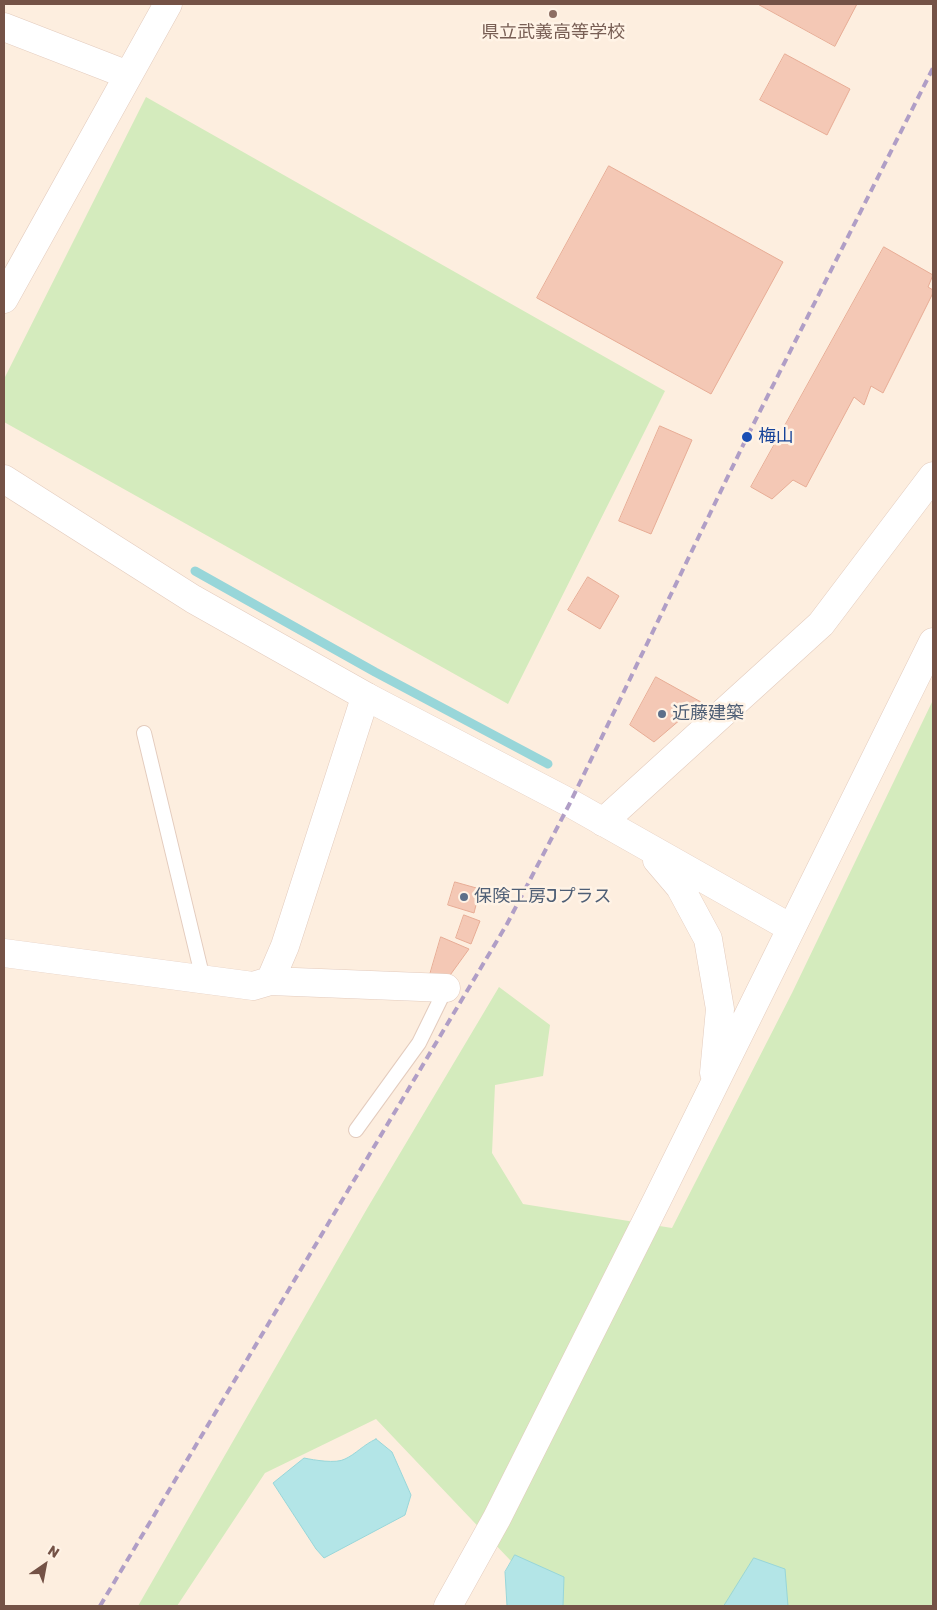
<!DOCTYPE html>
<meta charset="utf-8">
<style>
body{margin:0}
#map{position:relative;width:937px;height:1610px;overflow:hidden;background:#fdeedf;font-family:Rubik,sans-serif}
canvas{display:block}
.frame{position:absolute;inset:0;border:5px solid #745246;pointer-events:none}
.north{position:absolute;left:20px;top:1540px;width:50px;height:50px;-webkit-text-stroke:4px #fff3e6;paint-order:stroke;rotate:33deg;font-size:14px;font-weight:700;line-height:20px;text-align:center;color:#745246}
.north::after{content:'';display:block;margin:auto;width:18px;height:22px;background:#745246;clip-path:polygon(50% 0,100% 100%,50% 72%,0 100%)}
</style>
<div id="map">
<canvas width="937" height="1610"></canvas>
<div class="frame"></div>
<div class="north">N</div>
</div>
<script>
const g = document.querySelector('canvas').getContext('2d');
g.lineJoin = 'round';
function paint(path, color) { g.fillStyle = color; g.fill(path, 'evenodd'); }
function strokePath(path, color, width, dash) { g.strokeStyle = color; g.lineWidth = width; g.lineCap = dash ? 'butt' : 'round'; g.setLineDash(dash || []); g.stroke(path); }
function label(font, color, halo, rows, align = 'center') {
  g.font = font + ' Rubik,"Noto Sans JP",sans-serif'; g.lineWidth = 5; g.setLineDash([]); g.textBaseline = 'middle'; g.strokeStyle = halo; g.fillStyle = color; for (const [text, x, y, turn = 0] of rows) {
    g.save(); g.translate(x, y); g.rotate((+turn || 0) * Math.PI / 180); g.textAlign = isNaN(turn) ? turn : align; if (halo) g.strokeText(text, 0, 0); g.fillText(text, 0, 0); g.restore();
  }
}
paint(new Path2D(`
 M 146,97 L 665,391 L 508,704 L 4,422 L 4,379 Z
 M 933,700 L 933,1606 L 543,1606 L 547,1592 L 510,1560 L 376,1419 L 265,1473 L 177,1606 L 138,1606 L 368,1207 L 499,987 L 550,1025 L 543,1076 L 495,1085 L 492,1153 L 523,1204 L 672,1228 L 792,993 Z`), '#d4ebbd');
const water = new Path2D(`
 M 376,1439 L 392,1452 L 411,1495 L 405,1515 L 324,1558 L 316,1549 L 273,1483 L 304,1458 C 314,1460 336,1464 345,1459 C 356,1454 363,1445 376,1439 Z
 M 515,1555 L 564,1577 L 563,1606 L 507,1606 L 505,1572 Z
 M 754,1558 L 785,1569 L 788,1606 L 724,1606 Z`);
paint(water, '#b3e5e7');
strokePath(water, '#98d6d9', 1);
strokePath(new Path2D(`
 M 195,571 L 375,672 L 548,764`), '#98d6d9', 9);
const building = new Path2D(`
 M 758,4 L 857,4 L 835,46 Z
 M 785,54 L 850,89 L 827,135 L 760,100 Z
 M 609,166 L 783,262 L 711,394 L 537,298 Z
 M 884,247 L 933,275 L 928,287 L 933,290 L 933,293 L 883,393 L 871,386 L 864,405 L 854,397 L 806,487 L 793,480 L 772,499 L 751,487 Z
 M 660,426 L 692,440 L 651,534 L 619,521 Z
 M 588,577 L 619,596 L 600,629 L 568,610 Z
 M 656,677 L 701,702 L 654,742 L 630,725 Z
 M 455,882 L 480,889 L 474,913 L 448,905 Z
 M 464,915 L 480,921 L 471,944 L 456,938 Z
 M 441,937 L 469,949 L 448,978 L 429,978 Z`);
paint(building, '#f4c8b5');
strokePath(building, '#e7ac95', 1);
const service = new Path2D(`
 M 144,733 L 203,979
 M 356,1130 L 419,1043 L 446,988`);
const minor = new Path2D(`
 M 4,27 L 128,75
 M 4,299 L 168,4
 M 603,822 L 821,624 L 933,476
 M 4,953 L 253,986 L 270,981 L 285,946 L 362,707 L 367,697
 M 270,981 L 446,988`);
const tertiary = new Path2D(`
 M 4,479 L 193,599 L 367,697 L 570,803 L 791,928
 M 657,860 L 680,887 L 708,939 L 720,1009 L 714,1073
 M 448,1606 L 497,1518 L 657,1200 L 933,642`);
strokePath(service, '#e3cbbd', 16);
strokePath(minor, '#e3cbbd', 29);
strokePath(tertiary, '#e3cbbd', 29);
strokePath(service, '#fff', 14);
strokePath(minor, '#fff', 28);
strokePath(tertiary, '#fff', 28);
strokePath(new Path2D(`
 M 100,1606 L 507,924 L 570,803 L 747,437 L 933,68`), '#b09ec6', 4, [8, 5]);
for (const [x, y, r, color] of [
 [553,14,5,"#8d6e63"],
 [747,437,6,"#1a4fb4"],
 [662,714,5,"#5c6f8a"],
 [464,897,5,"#5c6f8a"]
]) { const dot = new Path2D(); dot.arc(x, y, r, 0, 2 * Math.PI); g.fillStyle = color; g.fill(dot); strokePath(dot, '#fff3e6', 2); }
label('18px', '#785e54', '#fff3e6', [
 ["県立武義高等学校",553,33]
]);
label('18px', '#164399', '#fff3e6', [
 ["梅山",758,437]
], 'left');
label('18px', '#4e5e75', '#fff3e6', [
 ["近藤建築",672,714],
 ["保険工房Jプラス",474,897]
], 'left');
</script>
